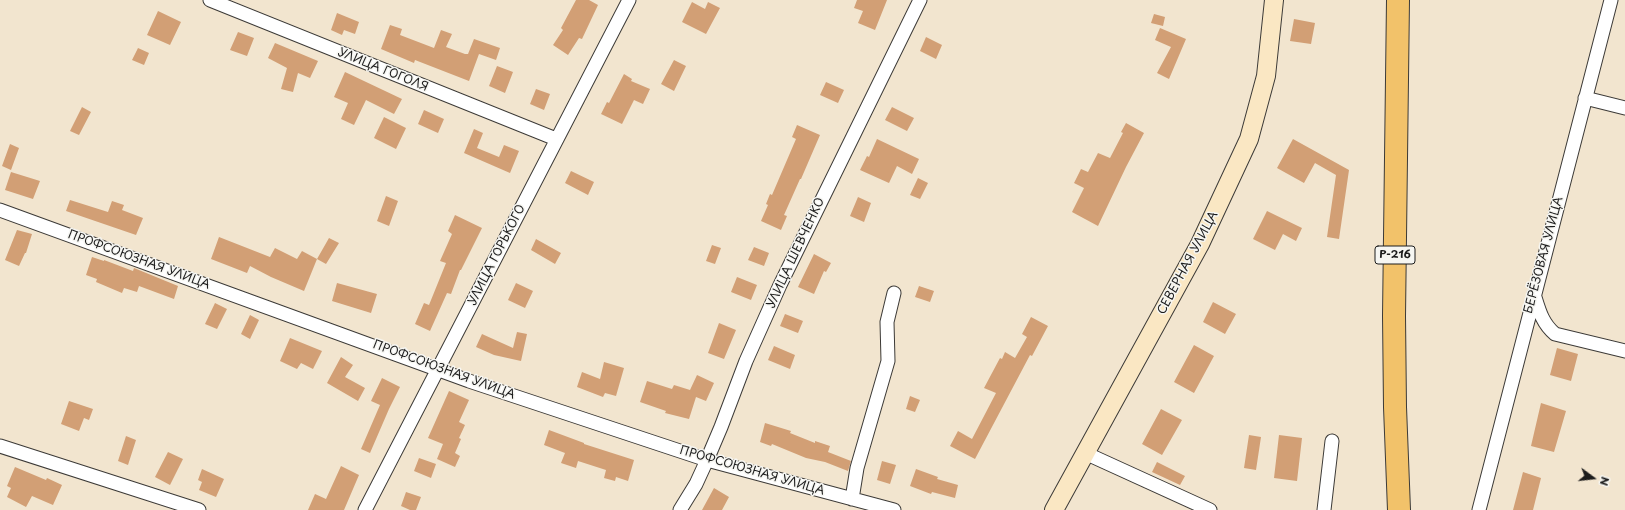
<!DOCTYPE html>
<meta charset="utf-8">
<style>
body{margin:0}
#map{position:relative;width:1625px;height:510px;overflow:hidden;background:#f2e5cf;font-family:"Playpen Sans",sans-serif}
canvas{display:block}
.north{position:absolute;left:1573px;top:458px;width:40px;height:40px;-webkit-text-stroke:3px #f6f6f2;paint-order:stroke;rotate:105deg;font-size:11px;font-weight:700;line-height:16px;text-align:center;color:#1c1c1c}
.north::after{content:'';display:block;margin:auto;width:14px;height:18px;background:#1c1c1c;clip-path:polygon(50% 0,100% 100%,50% 72%,0 100%)}
</style>
<div id="map">
<canvas width="1625" height="510"></canvas>
<div class="north">N</div>
</div>
<script>
const g = document.querySelector('canvas').getContext('2d');
g.lineJoin = 'round';
function paint(path, color) { g.fillStyle = color; g.fill(path, 'evenodd'); }
function strokePath(path, color, width, dash) { g.strokeStyle = color; g.lineWidth = width; g.lineCap = dash ? 'butt' : 'round'; g.setLineDash(dash || []); g.stroke(path); }
function label(font, color, halo, rows, align = 'center') {
  g.font = font + ' "Playpen Sans",sans-serif'; g.lineWidth = 3; g.setLineDash([]); g.textBaseline = 'middle'; g.strokeStyle = halo; g.fillStyle = color; for (const [text, x, y, turn = 0] of rows) {
    g.save(); g.translate(x, y); g.rotate((+turn || 0) * Math.PI / 180); g.textAlign = isNaN(turn) ? turn : align; if (halo) g.strokeText(text, 0, 0); g.fillText(text, 0, 0); g.restore();
  }
}
paint(new Path2D(`
 M 576,0 L 589,0 L 598,5 L 582,39 L 579,38 L 568,55 L 553,45 L 563,30 L 561,28 Z
 M 857,0 L 887,0 L 875,30 L 858,23 L 863,11 L 854,8 Z
 M 692,2 L 705,9 L 708,2 L 720,8 L 706,34 L 682,22 Z
 M 158,11 L 181,22 L 170,45 L 147,35 Z
 M 337,13 L 359,22 L 355,34 L 344,30 L 342,35 L 331,30 Z
 M 1154,14 L 1165,17 L 1163,26 L 1151,23 Z
 M 1294,19 L 1315,23 L 1311,44 L 1290,41 Z
 M 390,25 L 402,29 L 400,35 L 434,48 L 441,30 L 452,34 L 446,47 L 465,54 L 468,54 L 474,39 L 500,48 L 496,60 L 479,54 L 469,81 L 415,60 L 414,63 L 381,49 Z
 M 1160,28 L 1186,39 L 1169,79 L 1157,73 L 1171,47 L 1155,40 Z
 M 238,32 L 254,38 L 247,56 L 230,50 Z
 M 926,37 L 942,45 L 936,59 L 920,51 Z
 M 275,43 L 318,61 L 310,78 L 298,73 L 293,92 L 281,89 L 287,68 L 268,58 Z
 M 138,48 L 149,53 L 144,65 L 132,60 Z
 M 674,60 L 686,66 L 674,91 L 661,84 Z
 M 497,66 L 513,72 L 505,93 L 489,86 Z
 M 345,72 L 402,99 L 394,114 L 366,100 L 354,125 L 341,119 L 348,103 L 334,97 Z
 M 624,74 L 632,79 L 631,81 L 650,89 L 643,104 L 634,100 L 622,124 L 601,114 L 607,102 L 609,103 Z
 M 826,82 L 844,90 L 838,103 L 820,95 Z
 M 536,89 L 550,94 L 544,110 L 530,104 Z
 M 82,107 L 91,112 L 79,135 L 70,131 Z
 M 892,107 L 914,118 L 907,131 L 885,120 Z
 M 424,110 L 444,119 L 438,133 L 418,124 Z
 M 384,117 L 406,128 L 396,149 L 374,138 Z
 M 1126,123 L 1144,133 L 1126,167 L 1098,226 L 1072,212 L 1084,188 L 1074,183 L 1081,169 L 1088,172 L 1098,153 L 1110,158 L 1123,133 L 1121,132 Z
 M 797,125 L 820,135 L 801,179 L 800,179 L 784,215 L 787,216 L 781,230 L 761,221 L 768,205 L 766,204 L 770,194 L 772,195 L 796,139 L 792,137 Z
 M 474,129 L 483,133 L 477,148 L 499,157 L 504,145 L 519,151 L 510,173 L 464,153 Z
 M 877,139 L 919,159 L 912,174 L 897,166 L 889,183 L 860,170 L 867,156 L 869,157 Z
 M 1293,139 L 1349,170 L 1339,239 L 1327,237 L 1336,175 L 1315,163 L 1304,183 L 1277,168 Z
 M 10,144 L 19,148 L 11,170 L 2,166 Z
 M 571,171 L 594,182 L 588,195 L 565,183 Z
 M 11,172 L 40,181 L 33,199 L 5,190 Z
 M 918,178 L 928,183 L 920,199 L 910,195 Z
 M 386,196 L 398,201 L 389,226 L 377,221 Z
 M 858,197 L 871,203 L 864,222 L 850,216 Z
 M 70,200 L 108,212 L 112,201 L 124,205 L 122,210 L 143,218 L 136,235 L 66,211 Z
 M 1267,211 L 1302,228 L 1296,241 L 1283,234 L 1275,250 L 1253,239 Z
 M 455,215 L 482,228 L 461,270 L 460,270 L 451,294 L 447,293 L 430,331 L 415,324 L 424,303 L 429,305 L 446,263 L 440,261 L 452,234 L 448,231 Z
 M 17,230 L 32,234 L 26,253 L 25,253 L 19,266 L 5,260 Z
 M 219,237 L 270,257 L 275,248 L 297,259 L 302,251 L 317,259 L 304,291 L 271,277 L 250,266 L 247,273 L 211,259 Z
 M 329,238 L 339,243 L 326,264 L 317,259 Z
 M 536,239 L 561,253 L 555,264 L 531,250 Z
 M 712,245 L 721,248 L 715,264 L 706,261 Z
 M 754,247 L 769,253 L 764,266 L 748,260 Z
 M 814,254 L 831,263 L 826,272 L 824,271 L 814,294 L 798,287 Z
 M 92,257 L 104,261 L 104,260 L 133,271 L 134,268 L 178,286 L 174,299 L 139,286 L 137,292 L 124,288 L 122,293 L 96,282 L 97,279 L 86,275 Z
 M 737,277 L 757,285 L 751,300 L 731,292 Z
 M 337,283 L 377,294 L 371,313 L 332,301 Z
 M 516,283 L 533,291 L 525,308 L 508,300 Z
 M 919,286 L 934,291 L 930,302 L 915,297 Z
 M 1213,302 L 1236,314 L 1225,334 L 1203,322 Z
 M 215,303 L 227,309 L 217,329 L 205,324 Z
 M 785,314 L 803,321 L 798,333 L 780,326 Z
 M 250,315 L 259,320 L 250,339 L 241,334 Z
 M 1031,317 L 1048,326 L 1032,356 L 1030,355 L 975,459 L 950,446 L 958,431 L 972,439 L 996,393 L 984,388 L 1000,358 L 1002,359 L 1005,352 L 1015,358 L 1027,337 L 1022,334 Z
 M 719,323 L 736,330 L 724,359 L 708,353 Z
 M 517,332 L 527,334 L 521,361 L 494,355 L 476,347 L 482,334 L 513,348 Z
 M 290,338 L 322,351 L 313,369 L 301,363 L 297,369 L 280,361 Z
 M 1194,345 L 1214,356 L 1194,393 L 1174,382 Z
 M 774,346 L 795,355 L 790,369 L 768,360 Z
 M 1557,348 L 1578,354 L 1571,381 L 1550,375 Z
 M 341,357 L 353,365 L 345,377 L 365,388 L 358,401 L 327,383 Z
 M 604,362 L 624,368 L 616,396 L 605,393 L 603,397 L 577,387 L 582,372 L 600,379 Z
 M 697,375 L 714,383 L 706,401 L 696,397 L 689,419 L 665,413 L 666,411 L 640,402 L 647,381 L 672,389 L 674,385 L 690,390 Z
 M 382,378 L 400,387 L 389,409 L 370,453 L 361,449 L 380,405 L 371,401 Z
 M 449,391 L 469,400 L 459,422 L 465,425 L 459,438 L 461,439 L 455,453 L 460,456 L 455,467 L 437,459 L 443,444 L 428,438 Z
 M 910,396 L 920,400 L 915,412 L 906,409 Z
 M 69,401 L 93,409 L 89,420 L 84,418 L 79,431 L 61,424 Z
 M 1541,403 L 1566,411 L 1554,452 L 1531,446 Z
 M 1161,409 L 1182,420 L 1162,455 L 1142,444 Z
 M 765,423 L 791,431 L 790,433 L 815,443 L 815,441 L 830,446 L 828,452 L 851,461 L 848,471 L 825,462 L 806,458 L 772,444 L 771,446 L 760,442 Z
 M 549,430 L 584,443 L 584,444 L 634,460 L 628,481 L 616,477 L 615,481 L 604,478 L 606,470 L 578,461 L 576,468 L 561,463 L 565,453 L 544,445 Z
 M 1249,435 L 1261,437 L 1256,470 L 1244,468 Z
 M 1279,435 L 1302,438 L 1297,481 L 1274,478 Z
 M 126,436 L 136,440 L 128,465 L 118,461 Z
 M 168,452 L 183,459 L 170,485 L 155,477 Z
 M 419,458 L 436,464 L 431,478 L 414,471 Z
 M 882,461 L 896,465 L 890,484 L 877,480 Z
 M 1157,462 L 1185,476 L 1180,485 L 1152,472 Z
 M 341,466 L 359,475 L 344,510 L 308,510 L 315,494 L 326,499 Z
 M 15,467 L 46,480 L 47,478 L 62,485 L 53,505 L 32,496 L 26,507 L 7,497 L 11,488 L 7,486 Z
 M 202,469 L 224,479 L 216,497 L 199,490 L 202,482 L 198,480 Z
 M 916,469 L 938,477 L 937,479 L 958,485 L 955,498 L 932,492 L 931,494 L 910,486 Z
 M 1523,472 L 1541,478 L 1533,510 L 1513,510 Z
 M 714,488 L 729,497 L 722,510 L 702,510 Z
 M 406,492 L 421,497 L 416,510 L 410,510 L 401,506 Z`), '#d29f75');
const street = new Path2D(`
 M 210,0 L 556,139
 M 1585,98 L 1625,108
 M 0,210 L 469,381 L 707,460 L 894,510
 M 1534,294 C 1539,310 1542,323 1555,334 L 1625,351
 M 0,446 L 199,510
 M 1085,453 L 1210,510
 M 852,499 L 857,468 L 888,361 L 887,322 L 894,293
 M 365,510 L 629,0
 M 680,510 L 696,484 L 707,460 L 721,427 L 746,361 L 780,285 L 920,0
 M 1324,510 L 1332,441
 M 1479,510 L 1611,0`);
const secondary = new Path2D(`
 M 1054,510 L 1200,244 L 1249,139 L 1266,76 L 1274,0`);
const highway = new Path2D(`
 M 1398,0 L 1394,316 L 1395,407 L 1399,510`);
strokePath(street, '#3c3a37', 15);
strokePath(secondary, '#3c3a37', 20);
strokePath(highway, '#3c3a37', 24);
strokePath(street, '#fff', 13);
strokePath(secondary, '#fae7c3', 18);
strokePath(highway, '#f2c26a', 22);
for (const [x, y, w] of [
 [1395,255,40]
]) { const box = new Path2D(); box.roundRect(x - w / 2, y - 9, w, 18, 3); g.fillStyle = '#f6f6f2'; g.fill(box); strokePath(box, '#1c1c1c', 1); }
label('bold 11px', '#1c1c1c', null, [
 ["Р-216",1395,255]
]);
label('12px', '#1c1c1c', '#f6f6f2', [
 ["УЛИЦА ГОГОЛЯ",383,70,22],
 ["УЛИЦА ШЕВЧЕНКО",796,253,-65],
 ["УЛИЦА ГОРЬКОГО",497,255,-63],
 ["БЕРЁЗОВАЯ УЛИЦА",1544,255,-75],
 ["ПРОФСОЮЗНАЯ УЛИЦА",139,260,20],
 ["СЕВЕРНАЯ УЛИЦА",1188,263,-62],
 ["ПРОФСОЮЗНАЯ УЛИЦА",444,370,20],
 ["ПРОФСОЮЗНАЯ УЛИЦА",752,471,16]
]);
</script>
